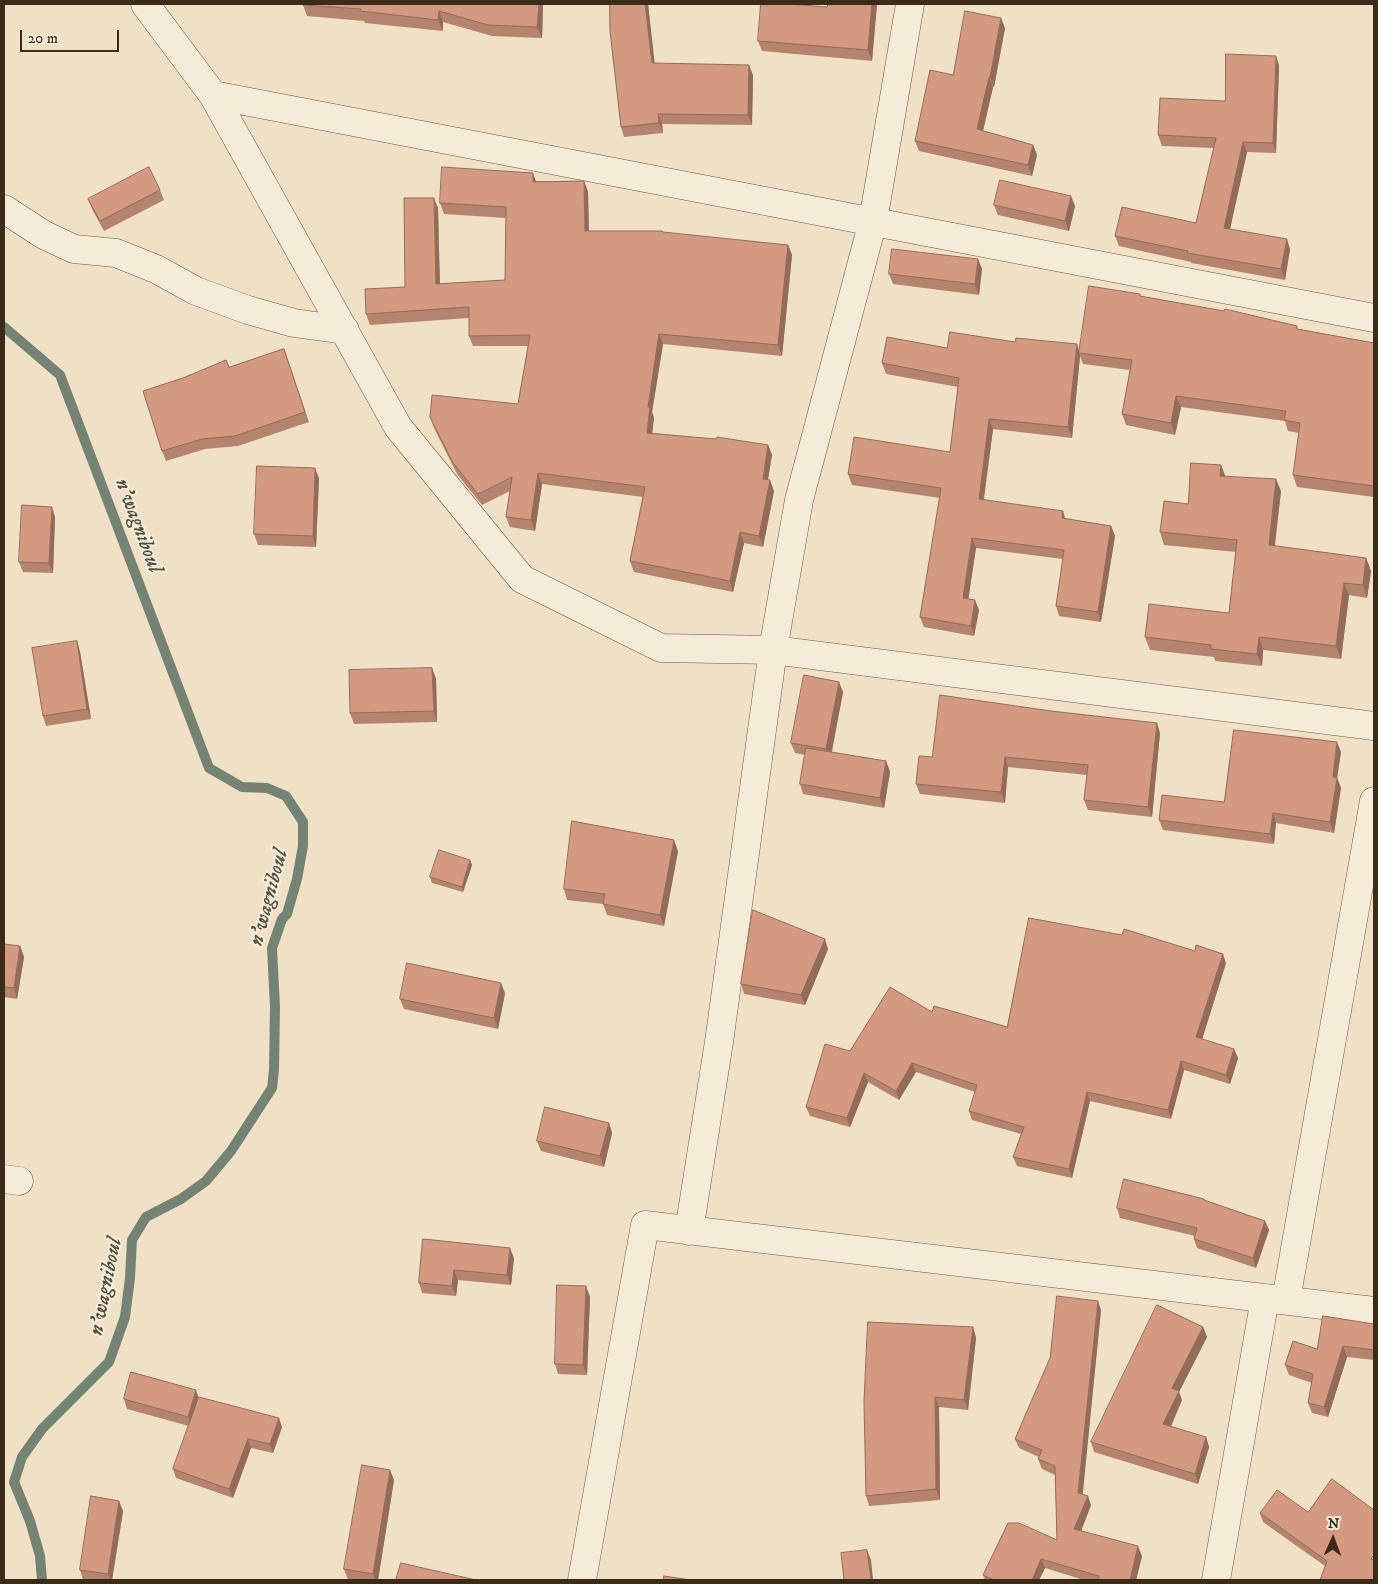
<!DOCTYPE html>
<style>
body{margin:0}
#map{position:relative;width:1378px;height:1584px;overflow:hidden;background:#f0e0c5;font-family:"IM FELL DW Pica",serif}
canvas{display:block}
.frame{position:absolute;inset:0;border:5px solid #3d2b19;pointer-events:none}
.north{position:absolute;left:1308px;top:1514px;width:50px;height:50px;-webkit-text-stroke:4px #f5ebd9;paint-order:stroke;rotate:2deg;font-size:14px;font-weight:700;line-height:20px;text-align:center;color:#3d2b19}
.north::after{content:'';display:block;margin:auto;width:18px;height:22px;background:#3d2b19;clip-path:polygon(50% 0,100% 100%,50% 72%,0 100%)}
.scale{position:absolute;left:20px;top:30px;width:99px;height:22px;box-sizing:border-box;border:2px solid #3d2b19;border-top:0;padding-left:6px;font-size:15px;line-height:18px;white-space:nowrap;color:#3d2b19;-webkit-text-stroke:4px #f5ebd9;paint-order:stroke}
</style>
<div id="map">
<canvas width="1378" height="1584"></canvas>
<div class="frame"></div>
<div class="north">N</div>
<div class="scale">20 m</div>
</div>
<script>
const g = document.querySelector('canvas').getContext('2d');
g.lineJoin = 'round';
function strokePath(path, color, width, dash) { g.strokeStyle = color; g.lineWidth = width; g.lineCap = dash ? 'butt' : 'round'; g.setLineDash(dash || []); g.stroke(path); }
function paint(path, color) { g.fillStyle = color; g.fill(path, 'evenodd'); }
function label(font, color, halo, rows, align = 'center') {
  g.font = font + ' "IM FELL DW Pica",serif'; g.lineWidth = 4; g.setLineDash([]); g.textBaseline = 'middle'; g.strokeStyle = halo; g.fillStyle = color; for (const [text, x, y, turn = 0] of rows) {
    g.save(); g.translate(x, y); g.rotate((+turn || 0) * Math.PI / 180); g.textAlign = isNaN(turn) ? turn : align; if (halo) g.strokeText(text, 0, 0); g.fillText(text, 0, 0); g.restore();
  }
}
strokePath(new Path2D(`
 M 4,327 L 60,375 L 209,768 L 242,787 L 267,788 L 286,796 L 303,822 L 303,846 L 297,879 L 287,914 L 282,919 L 272,948 L 275,1007 L 274,1070 L 272,1088 L 231,1151 L 206,1181 L 181,1199 L 146,1217 L 132,1240 L 130,1278 L 125,1317 L 109,1362 L 42,1429 L 22,1457 L 14,1482 L 30,1521 L 40,1556 L 42,1580`), '#758374', 10);
const street = new Path2D(`
 M 145,4 L 213,95 L 398,427 L 522,579 L 661,648 L 773,650 L 1374,726
 M 213,95 L 1374,318
 M 4,209 L 44,235 L 74,249 L 116,253 L 156,269 L 196,291 L 248,310 L 294,323 L 345,330
 M 4,1179 L 19,1181
 M 689,1231 L 719,1042 L 773,650 L 799,500 L 873,221 L 910,4
 M 1286,1300 L 1374,801
 M 582,1580 L 645,1225 L 1374,1311
 M 1216,1580 L 1265,1298`);
strokePath(street, '#6a5844', 29);
strokePath(street, '#f5ebd9', 28);
paint(new Path2D(`
 M 543,4 L 542,38 L 492,36 L 443,22 L 443,31 L 365,23 L 364,21 L 307,16 L 303,5 Z
 M 610,4 L 648,4 L 654,63 L 753,75 L 752,125 L 662,124 L 663,133 L 624,137 L 621,127 Z
 M 828,4 L 877,4 L 872,61 L 762,51 L 758,41 L 827,7 Z
 M 1005,28 L 994,87 L 993,87 L 983,131 L 1033,145 L 1037,155 L 1032,176 L 919,151 L 915,141 L 953,75 Z
 M 1276,56 L 1279,66 L 1276,153 L 1247,152 L 1230,229 L 1290,249 L 1285,280 L 1191,263 L 1191,262 L 1119,246 L 1115,236 L 1196,223 L 1214,148 L 1162,146 L 1158,135 L 1225,101 Z
 M 536,181 L 584,181 L 588,192 L 589,231 L 663,233 L 788,245 L 792,255 L 782,356 L 663,344 L 652,412 L 654,418 L 652,433 L 768,445 L 772,455 L 768,480 L 774,491 L 763,547 L 744,543 L 733,592 L 634,572 L 630,561 L 643,497 L 542,484 L 535,531 L 510,527 L 506,517 L 510,491 L 482,505 L 457,474 L 434,428 L 430,417 L 518,404 L 528,346 L 473,346 L 469,336 L 469,318 L 370,325 L 366,314 L 405,287 L 438,208 L 440,284 L 505,280 L 506,218 L 444,214 L 440,203 Z
 M 160,190 L 164,200 L 104,231 L 92,209 L 88,199 Z
 M 994,205 L 1075,206 L 1069,231 L 998,215 Z
 M 978,259 L 982,269 L 979,295 L 893,284 L 889,274 Z
 M 1141,296 L 1298,329 L 1374,343 L 1374,497 L 1297,487 L 1293,475 L 1299,433 L 1288,431 L 1285,421 L 1181,407 L 1175,435 L 1126,425 L 1122,414 L 1130,370 L 1083,364 L 1080,356 L 1072,438 L 993,429 L 984,500 L 1066,519 L 1111,526 L 1115,536 L 1101,622 L 1059,616 L 1056,606 L 1063,559 L 976,548 L 968,599 L 979,610 L 974,636 L 924,627 L 920,617 L 940,498 L 852,485 L 848,474 L 950,452 L 958,387 L 886,374 L 882,363 L 947,348 L 1015,342 L 1077,344 L 1079,351 Z
 M 284,349 L 309,422 L 238,446 L 205,449 L 166,461 L 162,451 L 229,367 Z
 M 1221,465 L 1225,476 L 1281,491 L 1275,546 L 1366,558 L 1371,571 L 1367,598 L 1349,595 L 1341,659 L 1263,650 L 1262,666 L 1215,661 L 1214,657 L 1150,650 L 1145,637 L 1229,613 L 1236,552 L 1164,545 L 1160,532 L 1188,504 Z
 M 319,478 L 316,547 L 258,545 L 254,534 Z
 M 55,517 L 53,573 L 23,572 L 19,562 Z
 M 77,641 L 80,652 L 91,719 L 46,726 L 43,716 Z
 M 432,668 L 436,679 L 437,722 L 354,724 L 350,713 Z
 M 843,692 L 832,752 L 886,761 L 890,772 L 884,808 L 803,794 L 800,784 L 805,755 L 795,753 L 791,743 Z
 M 1160,733 L 1152,817 L 1088,810 L 1084,800 L 1087,775 L 1008,767 L 1005,803 L 920,794 L 916,784 L 932,757 Z
 M 1341,752 L 1337,778 L 1341,788 L 1334,833 L 1276,823 L 1274,844 L 1163,830 L 1159,820 L 1224,802 Z
 M 678,851 L 664,926 L 607,915 L 603,904 L 567,900 L 564,889 Z
 M 470,860 L 472,865 L 463,892 L 432,883 L 430,877 Z
 M 4,944 L 20,946 L 24,957 L 17,999 L 4,997 Z
 M 828,949 L 805,1005 L 744,994 L 741,984 Z
 M 1226,963 L 1202,1039 L 1234,1049 L 1238,1058 L 1230,1084 L 1184,1070 L 1171,1119 L 1090,1101 L 1072,1178 L 1017,1166 L 1013,1157 L 1021,1134 L 972,1120 L 969,1111 L 975,1092 L 916,1072 L 899,1100 L 868,1082 L 850,1127 L 810,1116 L 806,1107 L 850,1051 L 932,1012 L 1007,1027 Z
 M 505,993 L 498,1029 L 404,1009 L 400,999 Z
 M 609,1123 L 612,1133 L 604,1167 L 541,1151 L 537,1141 Z
 M 1204,1199 L 1205,1201 L 1265,1221 L 1269,1230 L 1256,1268 L 1197,1248 L 1194,1239 L 1195,1236 L 1120,1218 L 1117,1208 Z
 M 423,1239 L 514,1258 L 511,1285 L 458,1280 L 456,1296 L 422,1293 L 419,1283 Z
 M 590,1297 L 587,1375 L 558,1374 L 555,1364 Z
 M 1101,1310 L 1082,1494 L 1091,1505 L 1081,1531 L 1142,1556 L 1136,1580 L 1084,1580 L 1045,1568 L 1039,1580 L 985,1580 L 983,1575 L 1057,1540 L 1055,1475 L 1042,1469 L 1038,1459 L 1039,1457 L 1019,1448 L 1015,1439 Z
 M 1374,1324 L 1374,1360 L 1347,1357 L 1328,1417 L 1312,1413 L 1308,1403 L 1312,1383 L 1289,1375 L 1285,1365 L 1317,1349 Z
 M 973,1327 L 976,1338 L 968,1410 L 939,1407 L 940,1500 L 869,1506 L 866,1496 Z
 M 1203,1327 L 1207,1337 L 1179,1392 L 1182,1400 L 1171,1427 L 1206,1437 L 1209,1447 L 1198,1484 L 1094,1452 L 1091,1442 Z
 M 196,1390 L 199,1399 L 282,1427 L 273,1453 L 251,1448 L 233,1498 L 176,1478 L 173,1469 L 189,1426 L 127,1409 L 124,1399 Z
 M 394,1480 L 378,1580 L 348,1580 L 344,1569 Z
 M 119,1501 L 123,1511 L 112,1580 L 83,1580 L 80,1570 Z
 M 1374,1510 L 1325,1566 L 1263,1522 L 1260,1513 Z`), '#b5846f');
paint(new Path2D(`
 M 539,4 L 543,4 L 542,38 L 537,27 Z
 M 645,4 L 648,4 L 656,74 L 652,63 Z
 M 872,4 L 877,4 L 872,61 L 868,50 Z
 M 439,11 L 443,22 L 443,31 L 438,20 Z
 M 1001,18 L 1005,28 L 994,87 L 990,77 Z
 M 1276,56 L 1279,66 L 1276,153 L 1273,143 Z
 M 749,65 L 753,75 L 752,125 L 748,115 Z
 M 989,77 L 993,87 L 981,139 L 977,129 Z
 M 658,114 L 662,124 L 663,133 L 659,123 Z
 M 1243,142 L 1247,152 L 1228,238 L 1224,228 Z
 M 1033,145 L 1037,155 L 1032,176 L 1028,165 Z
 M 533,173 L 537,184 L 533,182 Z
 M 584,181 L 588,192 L 589,242 L 585,231 Z
 M 1071,196 L 1075,206 L 1069,231 L 1065,221 Z
 M 434,198 L 438,208 L 440,295 L 436,284 Z
 M 1287,239 L 1290,249 L 1285,280 L 1281,269 Z
 M 788,245 L 792,255 L 782,356 L 778,345 Z
 M 978,259 L 982,269 L 979,295 L 975,284 Z
 M 659,334 L 663,344 L 652,412 L 654,418 L 651,444 L 647,433 L 648,407 Z
 M 1077,344 L 1080,356 L 1072,438 L 1068,427 Z
 M 1176,396 L 1181,407 L 1175,435 L 1171,423 Z
 M 989,419 L 993,429 L 982,509 L 979,499 Z
 M 768,445 L 772,455 L 766,490 L 763,479 Z
 M 1221,465 L 1226,478 L 1220,476 Z
 M 315,468 L 319,478 L 316,547 L 313,536 Z
 M 538,473 L 542,484 L 535,531 L 531,520 Z
 M 1276,479 L 1281,491 L 1273,558 L 1269,545 Z
 M 770,480 L 774,491 L 763,547 L 759,536 Z
 M 52,507 L 55,517 L 53,573 L 49,563 Z
 M 1063,511 L 1066,521 L 1062,518 Z
 M 1111,526 L 1115,536 L 1101,622 L 1098,612 Z
 M 740,532 L 744,543 L 733,592 L 730,581 Z
 M 972,538 L 976,548 L 967,608 L 963,598 Z
 M 1366,558 L 1371,571 L 1367,598 L 1363,585 Z
 M 1344,583 L 1349,595 L 1341,659 L 1336,646 Z
 M 975,600 L 979,610 L 974,636 L 971,626 Z
 M 1259,637 L 1263,650 L 1262,666 L 1257,654 Z
 M 77,641 L 80,652 L 91,719 L 87,709 Z
 M 432,668 L 436,679 L 437,722 L 434,711 Z
 M 839,682 L 843,692 L 830,759 L 826,749 Z
 M 1157,723 L 1160,733 L 1152,817 L 1148,807 Z
 M 1337,742 L 1341,752 L 1337,778 L 1341,788 L 1334,833 L 1330,822 L 1333,777 Z
 M 1005,757 L 1008,767 L 1005,803 L 1001,792 Z
 M 886,761 L 890,772 L 884,808 L 880,798 Z
 M 1273,813 L 1276,823 L 1274,844 L 1270,834 Z
 M 674,840 L 678,851 L 664,926 L 660,915 Z
 M 470,860 L 472,865 L 463,892 L 462,887 Z
 M 825,939 L 828,949 L 805,1005 L 801,995 Z
 M 20,946 L 24,957 L 17,999 L 14,988 Z
 M 1223,954 L 1226,963 L 1200,1046 L 1196,1037 Z
 M 501,983 L 505,993 L 498,1029 L 494,1018 Z
 M 1234,1049 L 1238,1058 L 1230,1084 L 1226,1075 Z
 M 1181,1061 L 1184,1070 L 1171,1119 L 1168,1110 Z
 M 912,1063 L 916,1072 L 899,1100 L 896,1091 Z
 M 864,1073 L 868,1082 L 850,1127 L 847,1118 Z
 M 1087,1092 L 1090,1101 L 1072,1178 L 1069,1169 Z
 M 609,1123 L 612,1133 L 604,1167 L 600,1156 Z
 M 1265,1221 L 1269,1230 L 1256,1268 L 1253,1258 Z
 M 510,1248 L 514,1258 L 511,1285 L 507,1275 Z
 M 454,1270 L 458,1280 L 456,1296 L 452,1286 Z
 M 586,1286 L 590,1297 L 587,1375 L 583,1365 Z
 M 1098,1301 L 1101,1310 L 1082,1502 L 1078,1493 Z
 M 973,1327 L 976,1338 L 968,1410 L 964,1400 Z
 M 1203,1327 L 1207,1337 L 1179,1392 L 1182,1400 L 1167,1434 L 1163,1424 L 1172,1388 Z
 M 1343,1346 L 1347,1357 L 1328,1417 L 1324,1407 Z
 M 196,1390 L 199,1401 L 191,1427 L 188,1417 Z
 M 935,1397 L 939,1407 L 940,1500 L 936,1489 Z
 M 279,1418 L 282,1427 L 273,1453 L 270,1444 Z
 M 1206,1437 L 1209,1447 L 1198,1484 L 1195,1474 Z
 M 248,1439 L 251,1448 L 233,1498 L 229,1489 Z
 M 390,1470 L 394,1480 L 378,1580 L 375,1580 L 373,1574 Z
 M 1088,1496 L 1091,1505 L 1078,1539 L 1074,1529 Z
 M 119,1501 L 123,1511 L 112,1580 L 110,1580 L 108,1574 Z
 M 1138,1546 L 1142,1556 L 1136,1580 L 1130,1580 Z
 M 867,1550 L 871,1560 L 873,1580 L 871,1580 Z
 M 1041,1559 L 1045,1568 L 1039,1580 L 1032,1580 Z`), '#946b5a');
const building = new Path2D(`
 M 303,4 L 539,4 L 537,27 L 488,25 L 439,11 L 438,20 L 360,11 L 361,9 L 303,5 Z
 M 610,4 L 645,4 L 652,63 L 749,65 L 748,115 L 658,114 L 659,123 L 621,127 L 610,31 Z
 M 761,4 L 790,4 L 827,7 L 828,4 L 872,4 L 868,50 L 758,41 Z
 M 965,11 L 1001,18 L 990,77 L 989,77 L 977,129 L 1033,145 L 1028,165 L 915,141 L 930,70 L 953,75 Z
 M 1226,54 L 1276,56 L 1273,143 L 1243,142 L 1224,228 L 1287,239 L 1281,269 L 1187,253 L 1188,251 L 1115,236 L 1122,207 L 1196,223 L 1216,138 L 1158,135 L 1160,98 L 1225,101 Z
 M 149,167 L 160,190 L 100,221 L 88,199 Z
 M 442,167 L 533,173 L 533,182 L 584,181 L 585,231 L 662,231 L 663,232 L 788,245 L 778,345 L 659,334 L 648,407 L 650,407 L 647,433 L 716,439 L 717,437 L 768,445 L 763,479 L 770,480 L 759,536 L 740,532 L 730,581 L 630,561 L 645,487 L 538,473 L 531,520 L 506,517 L 512,477 L 478,494 L 453,463 L 430,417 L 432,395 L 518,404 L 530,335 L 469,336 L 469,307 L 366,314 L 365,289 L 405,287 L 404,198 L 434,198 L 436,284 L 505,280 L 506,207 L 440,203 Z
 M 1000,180 L 1071,196 L 1065,221 L 994,205 Z
 M 892,249 L 978,259 L 975,284 L 889,274 Z
 M 1089,286 L 1140,294 L 1140,296 L 1224,311 L 1225,309 L 1297,326 L 1297,329 L 1374,343 L 1374,486 L 1293,475 L 1300,423 L 1284,420 L 1286,411 L 1176,396 L 1171,423 L 1122,414 L 1132,360 L 1079,353 Z
 M 950,332 L 1015,342 L 1016,338 L 1077,344 L 1068,427 L 989,419 L 979,499 L 1063,511 L 1062,518 L 1111,526 L 1098,612 L 1056,606 L 1064,550 L 972,538 L 963,598 L 975,600 L 971,626 L 920,617 L 941,488 L 848,474 L 854,437 L 950,452 L 959,378 L 882,363 L 887,337 L 947,348 Z
 M 284,349 L 305,412 L 235,436 L 202,439 L 162,451 L 143,391 L 183,378 L 226,360 L 229,367 Z
 M 1191,463 L 1221,465 L 1220,476 L 1276,479 L 1269,545 L 1366,558 L 1363,585 L 1344,583 L 1336,646 L 1259,637 L 1257,654 L 1211,649 L 1211,645 L 1145,637 L 1149,604 L 1229,613 L 1237,540 L 1160,532 L 1164,501 L 1188,504 Z
 M 257,466 L 315,468 L 313,536 L 254,534 Z
 M 22,505 L 52,507 L 49,563 L 19,562 Z
 M 77,641 L 87,709 L 43,716 L 32,648 Z
 M 432,668 L 434,711 L 350,713 L 349,670 Z
 M 804,675 L 839,682 L 826,749 L 791,743 Z
 M 940,695 L 1051,711 L 1157,723 L 1148,807 L 1084,800 L 1088,765 L 1005,757 L 1001,792 L 916,784 L 919,756 L 932,757 Z
 M 1234,730 L 1337,742 L 1333,777 L 1337,778 L 1330,822 L 1273,813 L 1270,834 L 1159,820 L 1162,795 L 1224,802 Z
 M 806,748 L 886,761 L 880,798 L 800,784 Z
 M 572,821 L 674,840 L 660,915 L 603,904 L 605,894 L 564,889 Z
 M 439,850 L 470,860 L 462,887 L 430,877 Z
 M 753,910 L 825,939 L 801,995 L 741,984 Z
 M 1029,918 L 1122,935 L 1124,929 L 1195,951 L 1196,945 L 1223,954 L 1196,1037 L 1234,1049 L 1226,1075 L 1181,1061 L 1168,1110 L 1087,1092 L 1069,1169 L 1013,1157 L 1024,1127 L 969,1111 L 977,1085 L 912,1063 L 896,1091 L 864,1073 L 847,1118 L 806,1107 L 825,1044 L 850,1051 L 890,987 L 932,1012 L 934,1006 L 1007,1027 Z
 M 4,944 L 20,946 L 14,988 L 4,987 Z
 M 407,963 L 501,983 L 494,1018 L 400,999 Z
 M 545,1107 L 609,1123 L 600,1156 L 537,1141 Z
 M 1124,1179 L 1204,1199 L 1204,1200 L 1265,1221 L 1253,1258 L 1194,1239 L 1197,1228 L 1117,1208 Z
 M 423,1239 L 510,1248 L 507,1275 L 454,1270 L 452,1286 L 419,1283 Z
 M 557,1285 L 586,1286 L 583,1365 L 555,1364 Z
 M 1057,1296 L 1098,1301 L 1078,1493 L 1088,1496 L 1074,1529 L 1138,1546 L 1130,1580 L 1098,1580 L 1099,1576 L 1041,1559 L 1032,1580 L 994,1580 L 983,1575 L 1008,1523 L 1019,1523 L 1057,1540 L 1055,1466 L 1038,1459 L 1042,1450 L 1015,1439 L 1050,1358 Z
 M 1157,1305 L 1203,1327 L 1172,1388 L 1179,1391 L 1163,1424 L 1206,1437 L 1195,1474 L 1091,1442 Z
 M 1323,1316 L 1374,1324 L 1374,1350 L 1343,1346 L 1324,1407 L 1308,1403 L 1313,1374 L 1285,1365 L 1293,1341 L 1317,1349 Z
 M 868,1322 L 973,1327 L 964,1400 L 935,1397 L 936,1489 L 866,1496 L 864,1402 Z
 M 131,1372 L 196,1390 L 188,1417 L 124,1399 Z
 M 199,1397 L 279,1418 L 270,1444 L 248,1439 L 229,1489 L 173,1469 Z
 M 362,1465 L 390,1470 L 373,1574 L 344,1569 Z
 M 1332,1479 L 1374,1510 L 1374,1555 L 1371,1559 L 1374,1560 L 1374,1580 L 1320,1580 L 1327,1561 L 1260,1513 L 1277,1490 L 1308,1512 Z
 M 91,1496 L 119,1501 L 108,1574 L 80,1570 Z
 M 867,1550 L 871,1580 L 844,1580 L 841,1553 Z
 M 401,1563 L 476,1580 L 396,1580 Z
 M 664,1576 L 691,1580 L 664,1580 Z`);
paint(building, '#d39981');
strokePath(building, '#946b5a', 1);
label('italic 21px', '#54503f', '#f5ebd9', [
 ["n'wagniboul",137,526,69],
 ["n'wagniboul",270,898,-75],
 ["n'wagniboul",107,1287,-79]
]);
</script>
